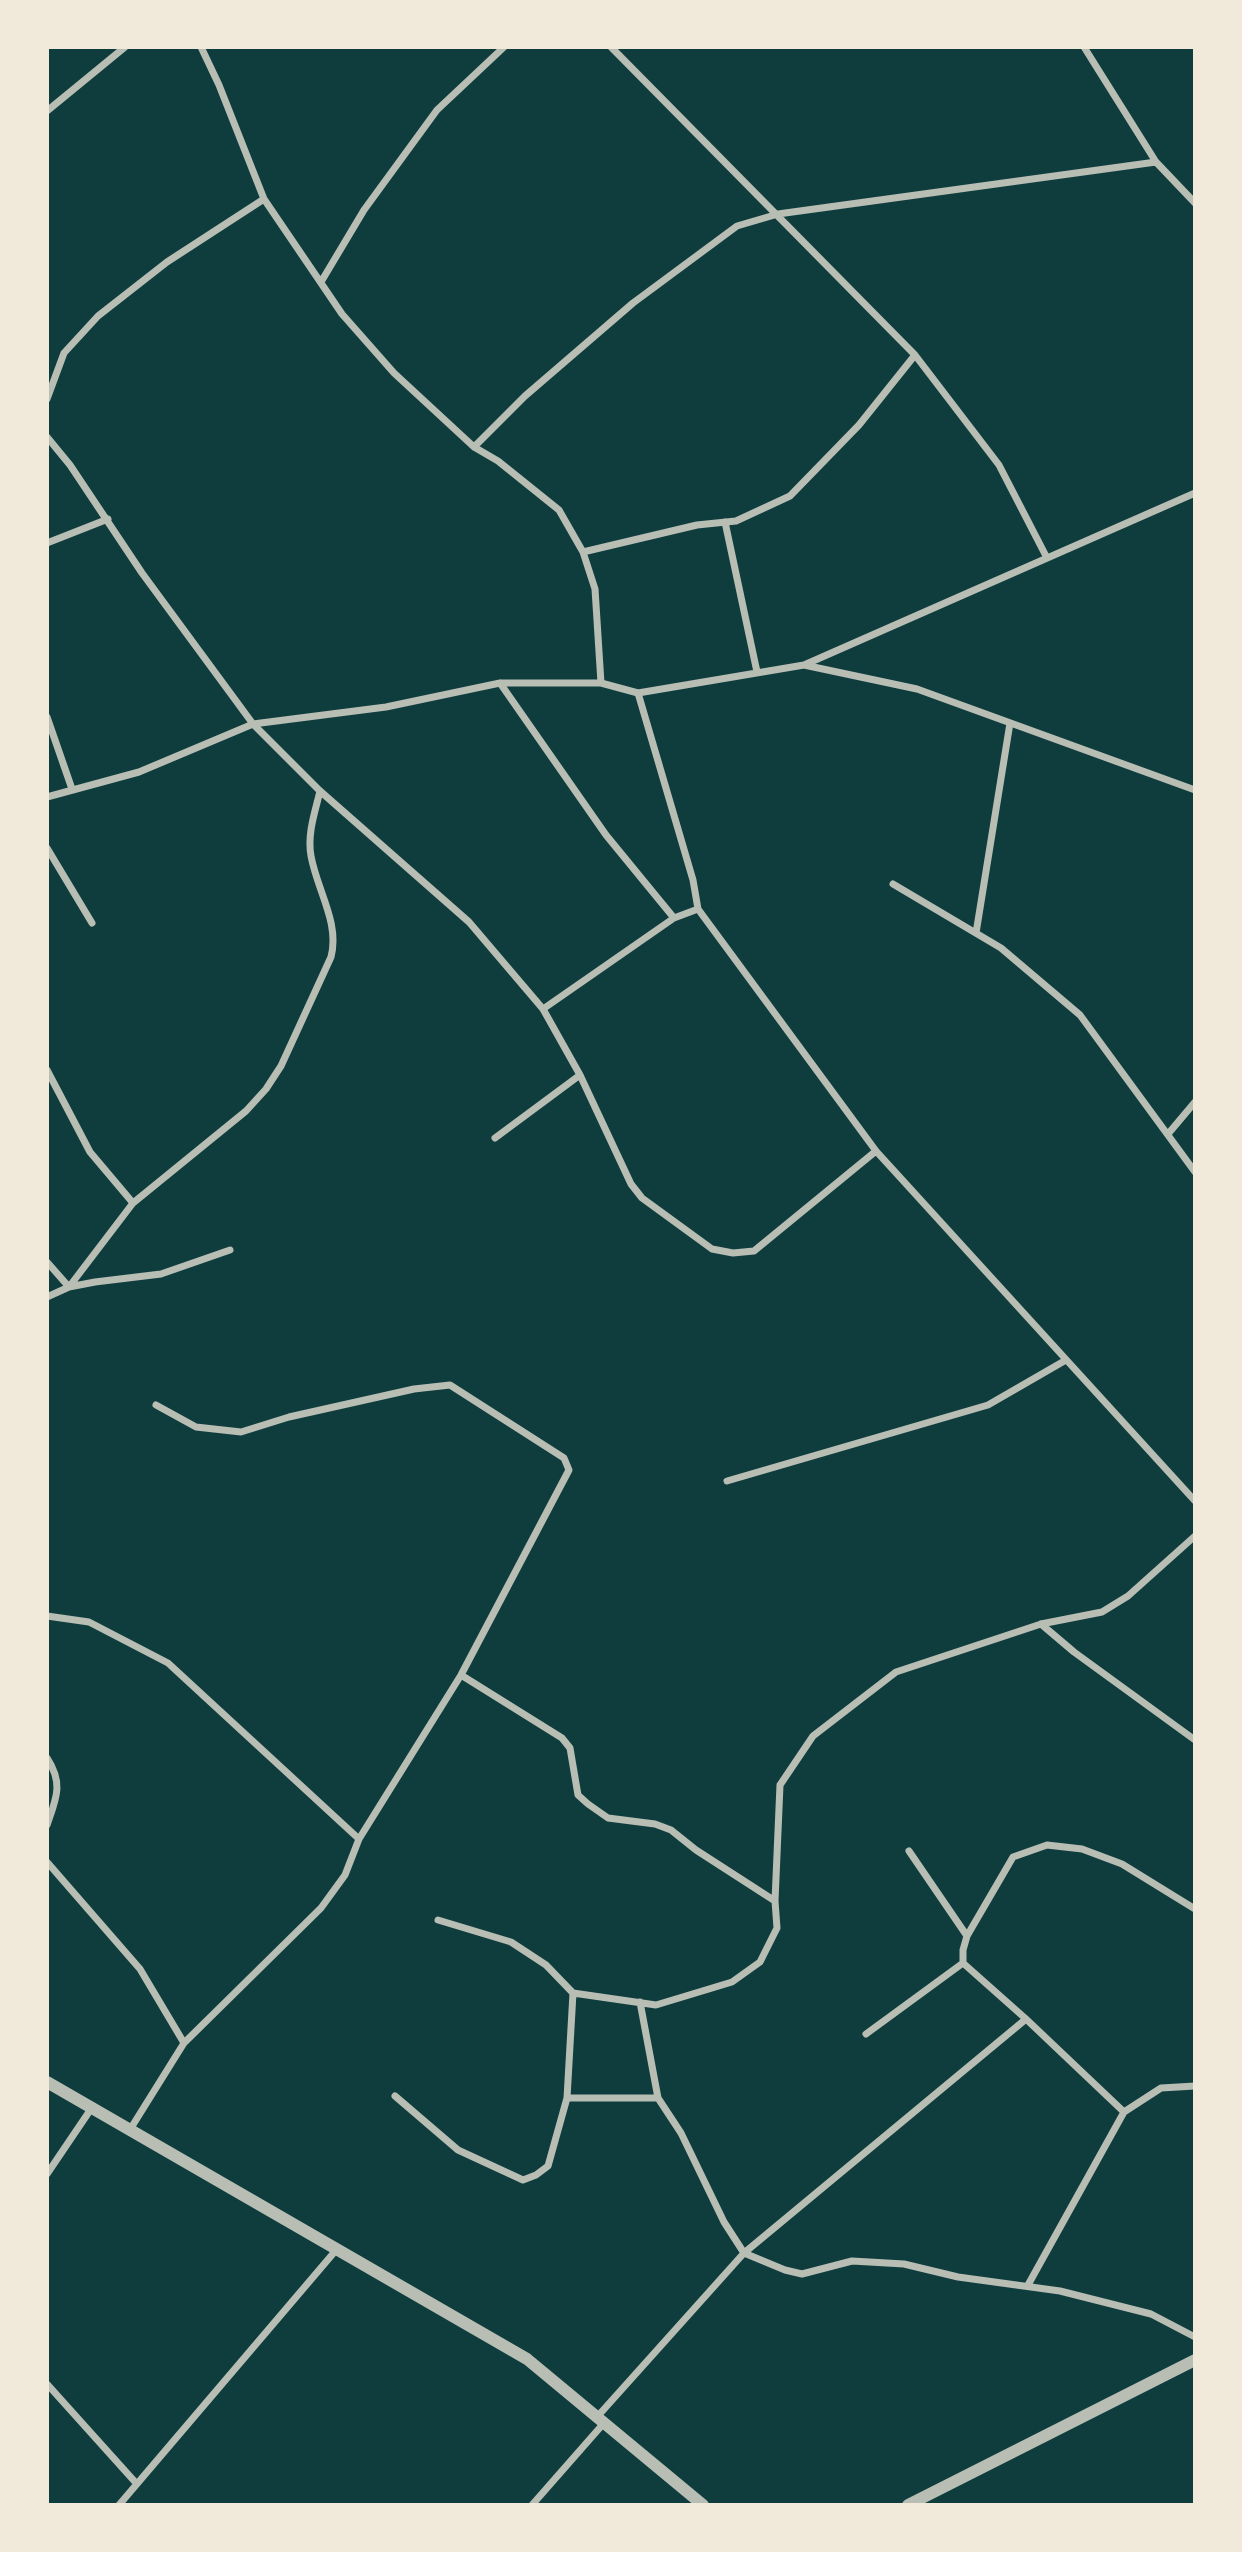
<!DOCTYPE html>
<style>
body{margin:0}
#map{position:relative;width:1242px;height:2552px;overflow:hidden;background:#0f3d3e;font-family:Karla,sans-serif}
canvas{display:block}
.frame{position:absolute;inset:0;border:49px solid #f1e9da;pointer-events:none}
</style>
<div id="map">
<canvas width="1242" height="2552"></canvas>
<div class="frame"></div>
</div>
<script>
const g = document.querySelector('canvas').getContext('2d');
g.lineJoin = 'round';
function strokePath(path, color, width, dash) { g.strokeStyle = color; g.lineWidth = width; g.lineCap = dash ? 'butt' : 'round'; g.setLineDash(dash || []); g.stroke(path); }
strokePath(new Path2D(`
 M 201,47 L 219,85 L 264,199 L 342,314 L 394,373 L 474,447 L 498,461 L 559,510 L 583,552 L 595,589 L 601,683
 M 611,47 L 915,355 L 999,465 L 1047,558
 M 1084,47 L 1156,162 L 1195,203
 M 47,111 L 125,47
 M 321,282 L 364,210 L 437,110 L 504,47
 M 47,399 L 64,353 L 98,316 L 167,262 L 264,199
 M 47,437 L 70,465 L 142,573 L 253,724 L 320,791 L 469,922 L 543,1009 L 580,1075 L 631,1184 L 642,1198 L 712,1249 L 733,1253 L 754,1251 L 876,1151
 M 474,447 L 525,396 L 633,303 L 737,226 L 778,214 L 1156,162
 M 725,522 L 757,672
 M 47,543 L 108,519
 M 583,552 L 697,525 L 736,521 L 790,496 L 859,425 L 915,355
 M 804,665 L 917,689 L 1195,790
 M 500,683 L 606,835 L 674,918
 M 638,693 L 693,880 L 698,909 L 876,1151 L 1195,1501
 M 47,717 L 72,789
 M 47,797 L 139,772 L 253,724 L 386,707 L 500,683 L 601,683 L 638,693 L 804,665 L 1195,493
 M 47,848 L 92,923
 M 893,884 L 1001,948 L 1080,1015 L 1195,1172
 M 976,933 L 1010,723
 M 543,1009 L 674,918 L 698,909
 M 47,1070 L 90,1152 L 133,1203
 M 1168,1134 L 1195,1102
 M 495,1138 L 580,1075
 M 47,1262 L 69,1287 L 133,1203 L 246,1111 L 266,1089 L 281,1066 L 331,957 C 340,923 317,890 311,856 C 307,834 315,812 320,791
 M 47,1297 L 69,1287 L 95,1282 L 161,1274 L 230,1250
 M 727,1481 L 988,1405 L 1066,1360
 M 47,1616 L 89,1622 L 168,1663 L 359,1839
 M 1041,1624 L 1074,1652 L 1195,1740
 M 461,1675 L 562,1738 L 570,1748 L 578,1795 L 588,1804 L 608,1818 L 655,1824 L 671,1830 L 696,1850 L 775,1901
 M 47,1758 C 64,1784 56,1799 47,1825
 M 909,1851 L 967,1936
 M 47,1862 L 140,1969 L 184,2043
 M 573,1993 L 656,2005 L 732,1982 L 760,1962 L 777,1928 L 775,1901 L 780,1785 L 813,1736 L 896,1672 L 1041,1624 L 1102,1612 L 1128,1596 L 1195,1536
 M 640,2002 L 658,2098 L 681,2133 L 724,2222 L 744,2253 L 785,2270 L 802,2274 L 852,2261 L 904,2264 L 958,2277 L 1060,2291 L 1151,2314 L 1195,2337
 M 866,2034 L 963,1963
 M 395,2096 L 458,2150 L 523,2180 L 536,2175 L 548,2166 L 567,2098 L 573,1993 L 546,1965 L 511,1942 L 438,1920
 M 567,2098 L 658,2098
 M 1124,2112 L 1026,2019 L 963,1963 L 963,1950 L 967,1936 L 1013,1857 L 1047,1845 L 1082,1849 L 1122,1864 L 1195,1909
 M 131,2128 L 184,2043 L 321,1908 L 345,1875 L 359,1839 L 461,1675 L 569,1470 L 564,1458 L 450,1385 L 414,1389 L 289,1417 L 241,1432 L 196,1427 L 156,1405
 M 47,2174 L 93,2106
 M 1028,2285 L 1124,2112 L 1161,2088 L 1195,2086
 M 47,2384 L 136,2483
 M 597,2417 L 744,2253 L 1026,2019
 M 119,2505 L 337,2249
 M 532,2505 L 604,2423`), '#b8beb3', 7);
strokePath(new Path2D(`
 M 47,2082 L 527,2359 L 703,2505
 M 908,2505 L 1195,2360`), '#b8beb3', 12);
</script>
